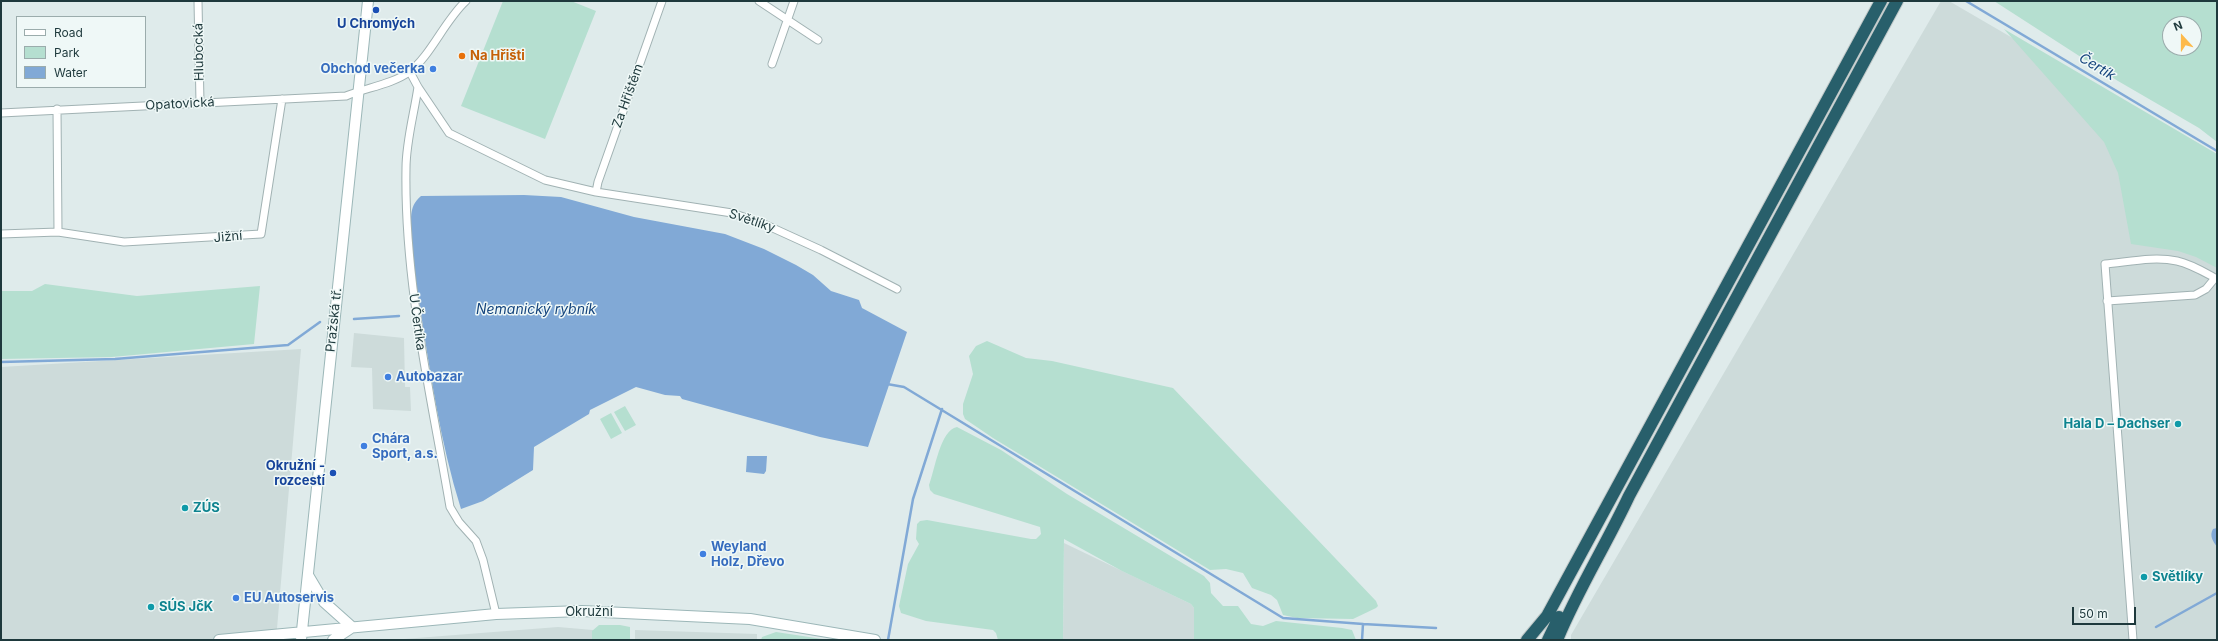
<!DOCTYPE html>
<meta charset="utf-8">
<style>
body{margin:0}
#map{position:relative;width:2218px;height:641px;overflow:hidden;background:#dfebeb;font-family:Inter,sans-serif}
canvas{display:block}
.frame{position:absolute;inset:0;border:2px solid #1e393c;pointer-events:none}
.legend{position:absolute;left:16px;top:16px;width:130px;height:72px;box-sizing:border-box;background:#eff8f7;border:1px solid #9bacac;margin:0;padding:5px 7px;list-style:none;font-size:12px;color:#1e393c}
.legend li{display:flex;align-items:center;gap:8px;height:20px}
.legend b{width:20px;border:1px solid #9bacac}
.north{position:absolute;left:2162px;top:16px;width:40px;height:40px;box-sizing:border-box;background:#eff8f7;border:1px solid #9bacac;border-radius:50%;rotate:339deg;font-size:11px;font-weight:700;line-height:16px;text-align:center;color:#1e393c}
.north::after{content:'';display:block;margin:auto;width:14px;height:18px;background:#fdba4b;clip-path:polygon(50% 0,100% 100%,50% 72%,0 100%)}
.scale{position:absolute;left:2072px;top:607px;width:64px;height:18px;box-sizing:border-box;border:2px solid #1e393c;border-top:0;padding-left:5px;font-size:12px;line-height:14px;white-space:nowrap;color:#1e393c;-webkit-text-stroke:3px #eff8f7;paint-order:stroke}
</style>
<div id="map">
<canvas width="2218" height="641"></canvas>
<div class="frame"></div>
<ul class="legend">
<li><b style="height:5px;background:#fff"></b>Road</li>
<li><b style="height:11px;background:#b5dfd0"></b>Park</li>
<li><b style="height:11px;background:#81a9d6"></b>Water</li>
</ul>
<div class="north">N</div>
<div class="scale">50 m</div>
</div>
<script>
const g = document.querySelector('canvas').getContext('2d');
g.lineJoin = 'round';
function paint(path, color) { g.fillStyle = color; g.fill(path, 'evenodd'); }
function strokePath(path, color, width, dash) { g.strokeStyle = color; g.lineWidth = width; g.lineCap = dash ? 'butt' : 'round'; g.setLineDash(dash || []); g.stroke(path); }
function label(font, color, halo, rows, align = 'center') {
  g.font = font + ' Inter,sans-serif'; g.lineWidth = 3; g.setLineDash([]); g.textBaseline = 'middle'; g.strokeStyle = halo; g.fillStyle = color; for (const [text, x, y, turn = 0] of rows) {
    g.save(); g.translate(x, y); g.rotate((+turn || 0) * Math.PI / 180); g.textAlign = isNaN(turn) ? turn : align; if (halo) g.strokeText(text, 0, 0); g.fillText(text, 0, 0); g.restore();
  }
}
paint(new Path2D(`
 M 1941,1 L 1949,1 L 2217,157 L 2217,640 L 1571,640 L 1571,635 Z
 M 354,333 L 404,338 L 405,387 L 410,387 L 411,411 L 373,409 L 372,368 L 351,367 Z
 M 301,349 L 276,640 L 1,640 L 1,367 Z
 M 1064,543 L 1191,604 L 1194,608 L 1195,640 L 1063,640 Z
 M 558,627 L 593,630 L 592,640 L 391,640 Z
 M 635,630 L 757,634 L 757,640 L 635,640 Z`), '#cddbda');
paint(new Path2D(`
 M 503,1 L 571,1 L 596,11 L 545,139 L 461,106 Z
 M 1994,1 L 2217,1 L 2217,142 L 2199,128 L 2118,81 ZM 2170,24 L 2194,24 L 2194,48 L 2170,48 Z
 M 2004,29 L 2217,154 L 2217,268 L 2196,257 L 2178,251 L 2131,244 L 2118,173 L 2104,142 Z
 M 45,284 L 137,296 L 260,286 L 254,344 L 112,357 L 1,359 L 1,291 L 32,291 Z
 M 987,341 L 1026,358 L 1052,361 L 1173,388 L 1376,601 L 1378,606 L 1376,608 L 1353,619 L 1297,618 L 1283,615 L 1277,600 L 1271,595 L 1252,588 L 1243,573 L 1226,569 L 1210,570 L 993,438 L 965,419 L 963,414 L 963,404 L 973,374 L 969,356 L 976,346 Z
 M 625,406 L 636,425 L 625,431 L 614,412 Z
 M 611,413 L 622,433 L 611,439 L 600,419 Z
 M 957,427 L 1001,450 L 1067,494 L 1204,576 L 1210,583 L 1211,593 L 1223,606 L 1238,606 L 1251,624 L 1263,626 L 1276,621 L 1342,628 L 1352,630 L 1356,640 L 1194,640 L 1194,608 L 1191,604 L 1122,571 L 1064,539 L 1063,640 L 998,640 L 996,633 L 993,630 L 926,621 L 901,613 L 899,606 L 908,564 L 919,544 L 916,539 L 917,524 L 920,521 L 927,520 L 1031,539 L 1036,539 L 1041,534 L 1040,527 L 934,494 L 930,490 L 929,485 C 935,470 940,430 957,427 Z
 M 599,625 L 620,625 L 630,627 L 630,640 L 592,640 L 592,631 Z
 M 776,632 L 829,640 L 761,640 L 762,637 Z`), '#b5dfd0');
paint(new Path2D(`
 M 524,195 L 561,197 L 634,217 L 725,234 L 764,249 L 796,265 L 813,275 L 831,291 L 859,300 L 862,308 L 907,332 L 868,447 L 820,437 L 682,399 L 680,396 L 665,395 L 636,387 L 590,410 L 589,414 L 534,447 L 533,470 L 483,501 L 461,509 C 440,442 430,371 419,301 C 416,279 408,238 411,217 C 412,207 414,202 421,196 Z
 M 747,456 L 767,456 L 766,471 L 764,474 L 746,472 Z
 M 2217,528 L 2217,547 C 2213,541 2209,536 2213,529 Z`), '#81a9d6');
strokePath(new Path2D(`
 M 1966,1 L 2217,151
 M 354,319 L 399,316
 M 1,362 L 115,359 L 288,345 L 320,322
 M 887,384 L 904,387 L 1283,618 L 1363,624 L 1362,640
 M 1363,624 L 1436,628
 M 2156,627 L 2217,593
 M 888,640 L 913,499 L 942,409`), '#81a9d6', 2.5);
const street = new Path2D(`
 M 198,1 L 200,103
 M 759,1 L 818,40
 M 772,64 L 794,1
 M 410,72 L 418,87 L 449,133 L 545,180 L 596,192 L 732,213 L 764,224 L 821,250 L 897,289
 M 418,87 C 414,114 406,142 406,168 C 404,283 431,395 450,507 L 459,522 L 476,541 L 483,560 L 496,614
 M 57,109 L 58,232 L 124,242 L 261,234 L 282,99
 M 1,113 L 346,96 C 365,88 393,84 409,72 C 430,57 445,20 466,1
 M 596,192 L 598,182 L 662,1
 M 1,234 L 58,232
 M 2107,301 L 2195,295 L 2206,289 L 2215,278
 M 2133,640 L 2105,264 C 2128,262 2154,256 2177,261 C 2191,264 2204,272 2217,279`);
const secondary = new Path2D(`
 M 308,575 L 324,602 L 352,627
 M 219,640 L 496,614 L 582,611 L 750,619 L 875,640
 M 301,640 L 368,1
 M 333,640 L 351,628`);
const highway = new Path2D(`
 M 1527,640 L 1547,616 L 1881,1
 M 1548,640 L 1559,617
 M 1557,640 C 1577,591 1606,545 1629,496 L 1897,1`);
strokePath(street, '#a1b2b3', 9);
strokePath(secondary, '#9cb7b8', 12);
strokePath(highway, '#c0c8c8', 14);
strokePath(street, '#fff', 7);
strokePath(secondary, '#fff', 10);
strokePath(highway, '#285f6b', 12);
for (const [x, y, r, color] of [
 [376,10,4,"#1a4fb4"],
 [462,56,4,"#e8710a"],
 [433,69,4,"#3f7fe0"],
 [388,377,4,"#3f7fe0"],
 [2178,424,4,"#0f9aa8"],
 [364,446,4,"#3f7fe0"],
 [333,473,4,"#1a4fb4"],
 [185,508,4,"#0f9aa8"],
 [703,554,4,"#3f7fe0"],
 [2144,577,4,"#0f9aa8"],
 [236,598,4,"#3f7fe0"],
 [151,607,4,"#0f9aa8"]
]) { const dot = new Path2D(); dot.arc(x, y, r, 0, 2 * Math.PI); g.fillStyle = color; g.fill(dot); strokePath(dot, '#eff8f7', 1.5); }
label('bold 13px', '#164399', '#eff8f7', [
 ["U Chromých",376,24],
 ["Okružní -",325,466,"right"],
 ["rozcestí",325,481,"right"]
]);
label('13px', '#1e393c', '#eff8f7', [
 ["Hlubocká",199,52,-91],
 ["Za Hřištěm",628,96,-70],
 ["Opatovická",180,104,-3],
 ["Světlíky",752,221,19],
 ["Jižní",228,237,-5],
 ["Pražská tř.",334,320,-84],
 ["U Čertíka",417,322,82],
 ["Okružní",589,612]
]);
label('bold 13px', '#c56008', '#eff8f7', [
 ["Na Hřišti",470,56]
], 'left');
label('bold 13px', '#366cbe', '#eff8f7', [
 ["Obchod večerka",425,69,"right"],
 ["Autobazar",396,377],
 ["Chára",372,439],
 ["Sport, a.s.",372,454],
 ["Weyland",711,547],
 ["Holz, Dřevo",711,562],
 ["EU Autoservis",244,598]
], 'left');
label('bold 13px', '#0d838f', '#eff8f7', [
 ["Hala D – Dachser",2170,424,"right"],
 ["ZÚS",193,508],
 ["Světlíky",2152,577],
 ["SÚS JčK",159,607]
], 'left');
label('italic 14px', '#14447d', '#eff8f7', [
 ["Čertík",2097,67,31],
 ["Nemanický rybník",536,310]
]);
</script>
